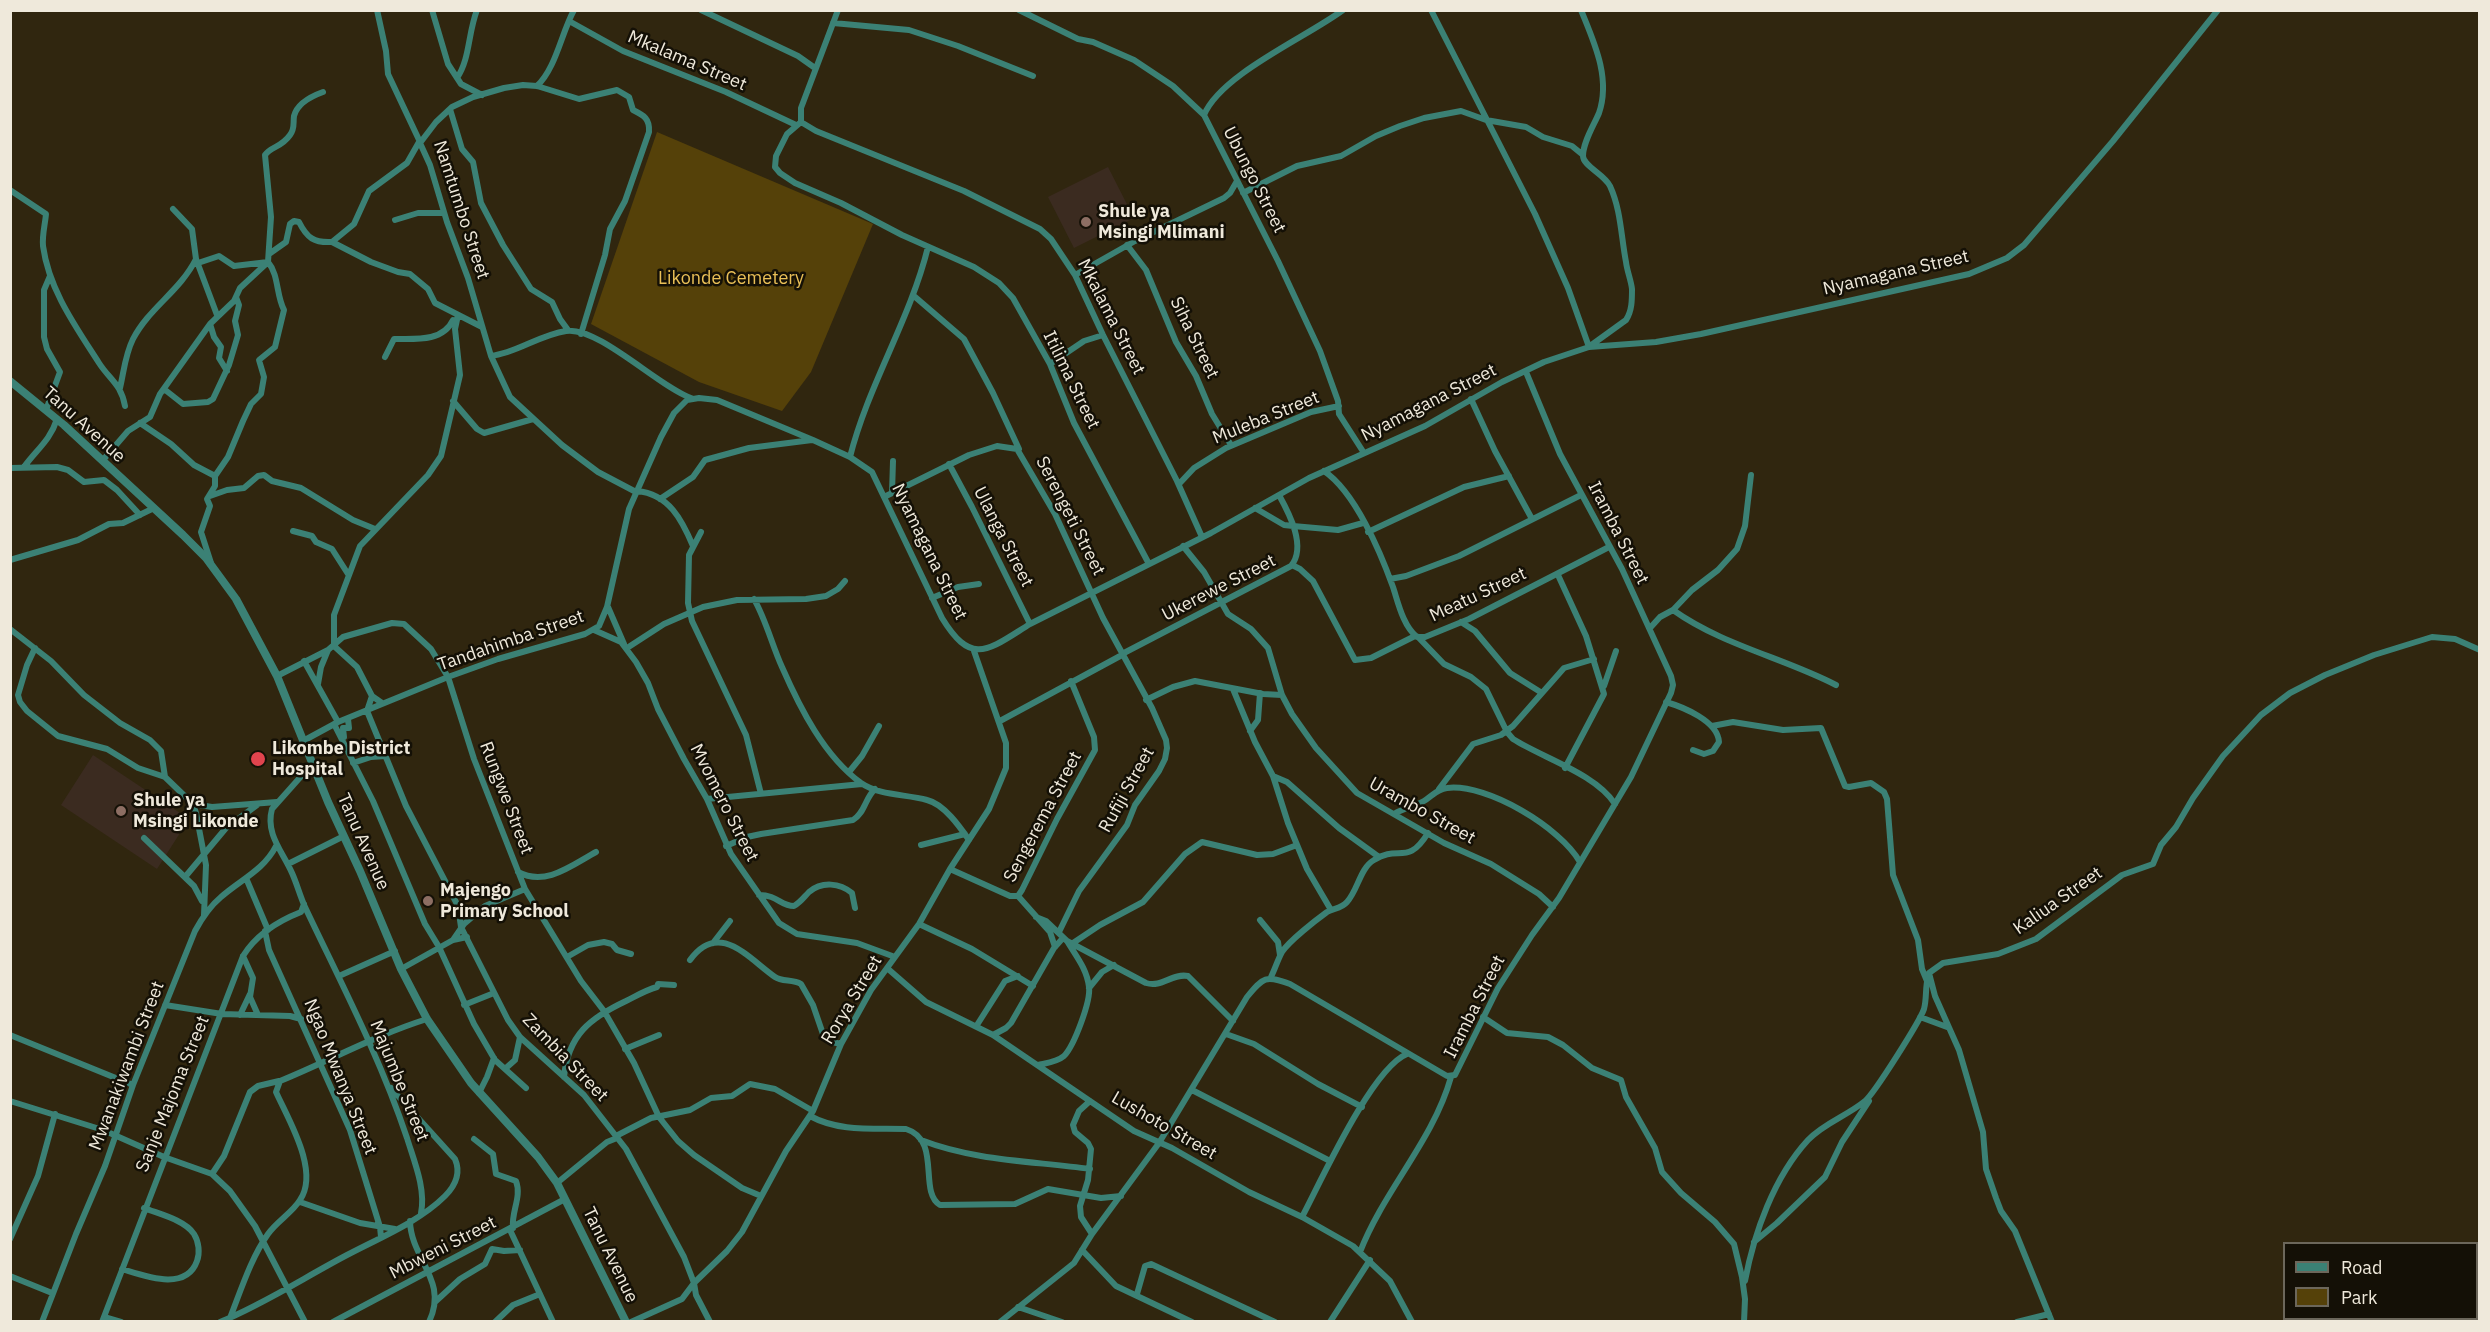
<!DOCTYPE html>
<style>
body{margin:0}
#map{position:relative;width:2490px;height:1332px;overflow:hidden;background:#30260f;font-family:"IBM Plex Sans",sans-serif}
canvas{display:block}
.frame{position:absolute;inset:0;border:12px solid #efe9db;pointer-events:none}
.legend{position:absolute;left:2283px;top:1242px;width:195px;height:78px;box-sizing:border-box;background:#141006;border:2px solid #6c675b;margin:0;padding:8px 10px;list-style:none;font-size:18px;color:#efe9db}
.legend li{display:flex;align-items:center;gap:12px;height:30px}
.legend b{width:30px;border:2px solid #6c675b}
</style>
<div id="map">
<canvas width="2490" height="1332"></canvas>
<div class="frame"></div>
<ul class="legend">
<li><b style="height:8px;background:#3b8175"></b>Road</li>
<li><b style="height:16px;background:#554109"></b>Park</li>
</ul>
</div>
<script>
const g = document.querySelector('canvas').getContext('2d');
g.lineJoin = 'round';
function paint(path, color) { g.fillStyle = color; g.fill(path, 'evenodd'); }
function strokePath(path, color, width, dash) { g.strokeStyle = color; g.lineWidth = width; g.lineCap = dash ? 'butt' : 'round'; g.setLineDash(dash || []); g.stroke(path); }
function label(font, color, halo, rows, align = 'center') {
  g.font = font + ' "IBM Plex Sans",sans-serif'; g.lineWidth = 5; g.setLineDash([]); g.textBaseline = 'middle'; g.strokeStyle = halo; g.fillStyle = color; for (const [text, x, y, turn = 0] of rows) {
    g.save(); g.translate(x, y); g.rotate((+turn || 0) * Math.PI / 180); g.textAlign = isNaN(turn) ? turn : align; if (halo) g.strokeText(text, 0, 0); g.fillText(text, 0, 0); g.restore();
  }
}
paint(new Path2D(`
 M 1108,167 L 1134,218 L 1074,248 L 1048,197 Z
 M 93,755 L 189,819 L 157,869 L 61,805 Z`), '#3b2b20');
paint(new Path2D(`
 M 657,132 L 873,224 L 811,372 L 782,411 L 699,382 L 591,324 Z`), '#554109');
strokePath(new Path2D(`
 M 377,10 L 386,51 L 388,74 L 420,142
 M 432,10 L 448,64 L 461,84 L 482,95
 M 701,10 L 798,56 L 815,68
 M 838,10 L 801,108 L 801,122 L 816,131 L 964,191 L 1040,229 L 1051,239 L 1075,275 L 1103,335 L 1177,481 L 1202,537
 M 1019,10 L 1078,39 L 1093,42 L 1134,60 L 1173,86 L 1204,115 L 1278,261 L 1320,351 L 1338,401 L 1339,414 L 1364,453
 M 1431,10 L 1535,214 L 1568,288 L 1589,347
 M 1581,10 C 1594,42 1611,78 1599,113 C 1594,125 1583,142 1583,156 C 1583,166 1604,174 1610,186 C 1621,210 1621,236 1626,262 C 1627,271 1631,280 1632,289 C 1632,300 1632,311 1626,320 L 1590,346
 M 569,21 L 623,51 L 726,92 L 796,125
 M 833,23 L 909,30 L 958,46 L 1033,76
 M 457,78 C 470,59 468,33 477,10
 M 537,86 C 556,68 561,34 574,10
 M 450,109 L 462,149 L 473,162 L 481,203 L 503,245 L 531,289 L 552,302 L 560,319 L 568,330
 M 1204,115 C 1221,74 1307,37 1343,10
 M 801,122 L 787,134 L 776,156 L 775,167 L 780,173 L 795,183 L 841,203 L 902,235 L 974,267 L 999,283 L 1013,298 L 1050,364 L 1074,423 L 1149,564
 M 10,190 L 46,214 C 45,225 42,235 43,246 C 49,290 76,327 99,363 C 110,380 121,384 125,406
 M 1243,193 L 1297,166 L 1341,156 L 1376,136 L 1400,126 L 1424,118 L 1461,111 L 1486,120 L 1526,127 L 1543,137 L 1572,146 L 1583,155
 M 173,209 L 192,229 L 196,259 L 217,315
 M 395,220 L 418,213 L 444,213
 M 332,242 L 371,262 L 398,272 L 410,274 L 428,289 L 435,303 L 482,327
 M 1127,245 L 1146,270 L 1176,342 L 1196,376 L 1212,414 L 1231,445
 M 269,254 L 286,242 L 290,224 L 294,221 L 299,222 C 307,238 314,243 332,242 L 354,224 L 369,191 L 407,163 L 419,142
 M 198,263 L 219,256 L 234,266 L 268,262 C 279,275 276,295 284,310 L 275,347 L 259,360 L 264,377 L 261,394 L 251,404 L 243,421 L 228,457 L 215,476 L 215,486 L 207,499 L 210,506 L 201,532 L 211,563
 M 1075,275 L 1135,241 L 1224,198 L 1230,193 L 1237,181
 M 914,296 L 964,339 L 993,393 L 1019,449
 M 210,324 L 214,337 L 221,347 L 219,358 L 227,371
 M 581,334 L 605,255 L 610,229 L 625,201 L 649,132 C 650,118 643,115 633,110 L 629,97 L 617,90 L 579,99 L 537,86 L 523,85 L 504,88 L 473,97 L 452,107 L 436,122 L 420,143 L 430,165 L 447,222 L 468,278 L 491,356 L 510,397 L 562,445 L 598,472 L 636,492
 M 491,356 C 517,353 539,335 566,331 C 598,326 659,387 691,398
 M 385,357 L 394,339 C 415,339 443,342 453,320
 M 1050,364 L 1084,341 L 1103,335
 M 120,388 C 124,371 125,355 133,339 C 149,308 180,291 196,259
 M 164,389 L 183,404 L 208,402 L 213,399 L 229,365 L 238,335 L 235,321 L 239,305 L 236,297
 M 1471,399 L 1495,451 L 1532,519
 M 453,401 L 477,429 L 484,433 L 533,419
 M 46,410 L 60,372 L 47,349 L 44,337 L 44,290 L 50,276
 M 140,423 L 171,444 L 194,465 L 215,476
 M 850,457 C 868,385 910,320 928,247
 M 103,460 L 128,431 L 150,417 L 160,394 L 210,324 L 234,301 L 240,288 L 268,262 L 271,217 L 265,155 C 271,146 281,148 290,135 C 295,129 293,123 294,116 C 297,104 312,96 323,92
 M 949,464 L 972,507 L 1030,624
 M 24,467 C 37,449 50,441 57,419
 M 10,468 L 57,467 L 68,470 L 84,482 L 104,480 L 117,490 L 140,515
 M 1324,471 C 1355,492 1380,551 1393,587 C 1398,602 1403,626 1417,637 L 1425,637 L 1469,619 L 1609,547
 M 1179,484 L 1194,468 L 1226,448 L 1311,412 L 1339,406
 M 637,491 C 669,494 682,520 693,546
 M 892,493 L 893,461
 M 210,496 L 227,490 L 244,488 L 258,476 L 264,475 L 272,481 L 301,488 L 353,520 L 375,529
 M 884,497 L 969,455 L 997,446 L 1017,449 L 1055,514 L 1103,618 L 1152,708 L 1166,740 L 1167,748 L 1165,759 L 1159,771 L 1135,805 L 1127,825 L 1079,891 L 1059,932
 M 660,499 L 693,477 L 705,460 L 749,448 L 812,440
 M 1255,508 L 1284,525 L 1293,526
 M 1293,526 L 1338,530 L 1363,523
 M 293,531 L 312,536 L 316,542 L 332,549 L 348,574
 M 701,532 L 689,555 L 688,603 L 692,621 L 746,735 L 761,794
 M 1368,532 L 1464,487 L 1509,476
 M 1183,546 L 1204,572 L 1228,614 L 1251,629 L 1268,648 L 1282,695 L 1292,714 L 1316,748 L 1357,793 L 1444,843 L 1491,864 L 1539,894 L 1553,907
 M 10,560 L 78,540 L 109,524 L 123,523 L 154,508
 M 1292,565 L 1300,569 L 1313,581 L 1355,660 L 1371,658 L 1415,636
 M 1558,575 L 1586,636 L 1604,694 L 1565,768
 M 1390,579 L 1406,576 L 1459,556 L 1581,495
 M 932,598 L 958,587 L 979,584
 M 754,599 C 766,620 772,645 782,667 C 800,708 824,756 861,783 C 880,796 906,794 927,800 C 944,804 960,827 969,840
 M 608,607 L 624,644
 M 1673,610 C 1722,645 1784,658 1836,685
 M 1461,622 L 1475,631 L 1510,673 L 1542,693
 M 1650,628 L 1660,617 L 1673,610 L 1692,590 L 1718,570 L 1737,549 L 1745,526 L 1751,475
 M 10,629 L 51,661 L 84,695 L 120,723 L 150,740 L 161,751 L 165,777 L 193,804 L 196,813 L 206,865 L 204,915
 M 594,630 L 621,642 L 636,662 L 648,683 L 658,709 L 684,759 L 707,799 L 731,854 L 779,923 L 797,934 L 857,943 L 895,957
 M 1418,637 L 1444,664 L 1471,677 L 1486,689 L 1507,732 L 1513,739 C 1543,758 1596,774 1615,804
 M 35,648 L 27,665 L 18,695 L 20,702 L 27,711 L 58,736 L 107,749 L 138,768 L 165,777
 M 627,648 L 664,624 L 703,607 L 737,600 L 806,599 L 826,596 L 838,589 L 845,581
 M 1122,654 L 1291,566 C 1307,547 1289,513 1279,495
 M 304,661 L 338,722
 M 277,676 L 328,650 L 343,637 L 392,623 L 404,624 L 431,649 L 448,677 L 474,759 L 525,889 L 581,981 L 604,1011 L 634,1063 L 659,1117 L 678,1141 L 694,1155 L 742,1188 L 761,1196
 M 318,684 L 321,667 L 328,650
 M 1604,686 L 1616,651
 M 1233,689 L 1255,742 L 1273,776 L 1288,823 L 1307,869 L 1331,910
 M 372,696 L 367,711 L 406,806 L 458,906 L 461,927 L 508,1020 L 520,1037 L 584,1095 L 626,1149 L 684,1257 L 694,1283 L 696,1295 L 710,1322
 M 1146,700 L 1173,687 L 1195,681 L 1263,694 L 1282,695
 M 1666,702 C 1683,707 1718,721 1719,742 L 1713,751 L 1704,754 L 1693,750
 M 382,703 L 372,696 L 357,667 L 334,646 L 334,615 L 360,546 L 428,475 L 441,456 L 460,375 L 455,329 L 458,315
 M 1000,721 L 1122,655
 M 334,724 L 373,801 L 425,924 L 439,947 L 474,1024 L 495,1060 L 526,1088
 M 1712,726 L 1733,722 L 1783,730 L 1821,728 L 1845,786 L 1849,787 L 1871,783 L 1884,792 L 1887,799 L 1893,875 L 1918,940 L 1922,969 L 1927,981
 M 1250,731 L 1258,720 L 1260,693
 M 344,737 L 343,728 L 349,728 L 348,719
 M 303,741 L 338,722 L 448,677 L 498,659 L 585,634 L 599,626 L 607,607 L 629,509 L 661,437 L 674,413 L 687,400 L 699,398 L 717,400 L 813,440 L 850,457 L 872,472 L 942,618 C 972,667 988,650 1030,624 L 1211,533 L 1309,478 L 1425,426 L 1502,382 L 1544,362 L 1589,347 L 1656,342 L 1701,334 L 1969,274 L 2007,258 L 2024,245 L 2113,141 L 2218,10
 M 353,763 L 371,757 L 386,756
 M 312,764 L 272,809 C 265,834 283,852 292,873 C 297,884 300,896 305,907 C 341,983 380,1057 407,1138 C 414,1161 426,1189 421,1213
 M 849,772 L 862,756 L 879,726
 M 1273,776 L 1287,782 L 1339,828 L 1379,857
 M 1439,789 L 1473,744 L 1501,735 L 1513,726 L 1564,668 L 1594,659
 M 707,799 L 862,784
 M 193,804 L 212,807 L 277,802
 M 1394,814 C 1405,807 1414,807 1424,801 C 1432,796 1437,789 1447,788 C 1487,783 1561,828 1580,862
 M 144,838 L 194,886 L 202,901
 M 921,845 L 965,834
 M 726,846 L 747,837 L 761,834 L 853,820 C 865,813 865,798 875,789
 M 288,864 L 344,836
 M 950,869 L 1010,896 L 1018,896 L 1022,890 L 1057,819 L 1095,750 L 1094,737 L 1071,681
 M 518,872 C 546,887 572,865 596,852
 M 185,877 L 226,828 L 257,805
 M 246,878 L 268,930
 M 759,895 C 778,895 780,906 794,906 C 801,902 804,897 809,892 C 822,881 840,883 852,893 L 855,908
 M 1018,896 L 1050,932 L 1055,947
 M 1036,917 L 1046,921 L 1067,941 L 1146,983 C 1162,988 1172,973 1188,976 L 1233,1021
 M 1260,920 L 1278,942 L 1280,955
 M 919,924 L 972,949 L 1033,986
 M 265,931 L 269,950 L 350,1130 L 380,1227 L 381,1237
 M 453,940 L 464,924 L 485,906 L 525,889
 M 713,943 L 730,921
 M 1073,943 L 1100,925 L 1143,902 L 1185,854 L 1202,842 L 1257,855 L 1273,854 L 1297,845
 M 243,956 L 253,978 L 250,997 L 258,1015
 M 567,957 L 588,945 L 604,942 L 612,944 L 617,950 L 631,954
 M 690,960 C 719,920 748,958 775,977 C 782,982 793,979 801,984 L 813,1005 L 824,1037 L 828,1041 L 841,1044
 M 887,968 L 926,1002 L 993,1035 L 1134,1131 L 1172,1148 L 1249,1192 L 1302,1217 L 1353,1246 L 1390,1281 L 1412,1322
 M 401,969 L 453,940 L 467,937
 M 339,976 L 395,951
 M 1271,977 C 1275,969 1278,959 1282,952 C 1289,941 1316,920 1327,912 C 1334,908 1341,909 1347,902 C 1358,890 1360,868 1374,860 C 1399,844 1407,867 1428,833
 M 1089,988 L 1102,972 L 1114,965
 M 165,1005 L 222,1014 L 290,1016 L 301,1019
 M 464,1005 L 494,993
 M 240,1015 L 250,994
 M 1483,1017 L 1507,1033 L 1548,1037 L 1563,1045 L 1592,1068 L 1621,1080 L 1626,1097 L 1655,1148 L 1662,1172 L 1681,1193 L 1715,1222 L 1734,1244 L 1742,1277 L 1745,1299 L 1744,1322
 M 1920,1017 L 1947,1027
 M 977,1025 L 1005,981 L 1018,976
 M 1226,1034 L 1254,1044 L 1318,1084 L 1362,1107
 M 10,1035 L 133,1085
 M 993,1035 L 1006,1028 L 1011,1023 L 1054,948 L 1063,938
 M 625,1049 L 659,1035
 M 1038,1065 C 1047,1063 1057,1062 1064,1056 C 1074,1046 1091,1001 1089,987 C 1087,969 1076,956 1067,941
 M 506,1068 L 515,1060 L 520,1037
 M 564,1077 C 568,1035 590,1018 626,1001 C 636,996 646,990 657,987 L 658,984 L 674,985
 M 1192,1090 L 1330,1161
 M 479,1093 L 487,1077 L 494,1058
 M 10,1101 L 103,1130 L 164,1157 L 212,1174 L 230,1191 L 255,1226 L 305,1322
 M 1090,1101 L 1079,1111 L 1073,1125 L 1075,1132 L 1088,1143 L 1091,1149 L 1088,1180 L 1080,1206 L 1081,1217 L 1092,1234
 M 810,1116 C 839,1132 873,1128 906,1129 C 942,1140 918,1192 940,1205 L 1015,1204 L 1048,1189 L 1101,1198 L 1121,1196
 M 616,1136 L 651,1118 L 690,1110 L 711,1098 L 732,1096 L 750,1084 L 775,1089 L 813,1111
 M 474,1139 L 493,1154 L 496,1174 L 516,1181 C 522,1197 511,1212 513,1228
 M 921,1140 C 975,1161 1033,1161 1090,1169
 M 212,1174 L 224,1156 L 250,1092 L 258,1086 L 279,1081
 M 557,1183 L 607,1142 L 617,1138
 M 300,1202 L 360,1223 L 395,1229
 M 1302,1217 C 1321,1181 1372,1068 1407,1054
 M 410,1221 C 411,1260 449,1280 429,1322
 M 510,1230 L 553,1322
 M 10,1239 L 38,1176 L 55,1114
 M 1754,1242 L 1777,1223 L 1825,1177 L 1842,1142 L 1869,1101
 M 1082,1250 L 1116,1286 L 1192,1322
 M 1360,1252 C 1384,1190 1433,1141 1451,1077
 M 122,1269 C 145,1276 186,1292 197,1261 C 200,1253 199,1242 194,1234 C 185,1220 159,1214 144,1208
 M 10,1276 L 52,1293
 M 1745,1281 C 1754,1233 1774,1177 1808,1140 C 1824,1123 1847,1116 1865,1101 C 1874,1094 1920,1021 1924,1009 C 1927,998 1925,987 1928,977
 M 1137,1294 L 1145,1266 L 1151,1264 L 1275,1322
 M 435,1302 L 460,1279 L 485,1264 L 492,1249 L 504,1251 L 520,1250
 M 1018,1307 L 1062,1322
 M 104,1317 L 121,1322
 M 230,1318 C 241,1290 251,1258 268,1234 C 277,1221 292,1213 300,1200 C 320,1171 288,1119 276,1092 L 280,1081 C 329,1061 376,1035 427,1019
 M 42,1322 L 76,1234 L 105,1166 L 133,1085 L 195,931 C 202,918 209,907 221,897 C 240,880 264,870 276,846
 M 102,1322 L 243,956 C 256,935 278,921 301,912 L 304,904
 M 220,1322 C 264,1304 305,1277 347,1255 C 379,1238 419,1222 445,1196 C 456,1185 461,1173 455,1159 L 391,1088
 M 333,1322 L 565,1199
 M 495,1322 L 513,1305 L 540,1294
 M 631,1322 L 682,1299 L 694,1283 L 727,1251 L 742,1232 L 786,1151 L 813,1111 L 841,1044 L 871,990 L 919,924 L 950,869 L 989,809 L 1006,768 L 1006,743 L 974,651
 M 1000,1322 L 1074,1263 L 1092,1234 L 1159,1143 L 1247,997 C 1263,977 1266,975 1290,984 L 1447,1076 L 1455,1075 L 1498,988 L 1532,935 L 1559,898 L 1631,777 L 1671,693 L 1673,685 L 1671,676 L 1622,569 L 1560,454 L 1526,372
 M 1330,1322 L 1370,1260
 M 2017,1322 L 2049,1314
 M 2052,1322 L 2015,1231 L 2001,1211 L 1996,1198 L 1986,1169 L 1983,1132 L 1959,1050 L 1935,996 L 1929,973 L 1943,963 L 1998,954 L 2036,939 L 2122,875 L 2153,864 L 2161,845 L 2176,827 L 2193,798 L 2223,756 L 2261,715 L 2290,693 L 2325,675 L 2374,655 L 2432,637 L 2455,639 L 2480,650`), '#3b8175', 6);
strokePath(new Path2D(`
 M 10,381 L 64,425 L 183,535 L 206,558 L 236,599 L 277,676 L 328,802 L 360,871 L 401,969 L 427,1019 L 471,1083 L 538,1157 L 557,1183 L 626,1322`), '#3b8175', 8);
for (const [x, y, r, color] of [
 [1086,222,6,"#8d6e63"],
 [258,759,8,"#e0444e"],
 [121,811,6,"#8d6e63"],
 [428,901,6,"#8d6e63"]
]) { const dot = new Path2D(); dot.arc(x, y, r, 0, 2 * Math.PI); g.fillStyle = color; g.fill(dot); strokePath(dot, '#141006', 2); }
label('18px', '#efe9db', '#141006', [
 ["Mkalama Street",687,61,23],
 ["Ubungo Street",1254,180,63],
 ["Namtumbo Street",461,210,72],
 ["Nyamagana Street",1896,273,-13],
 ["Mkalama Street",1111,317,63],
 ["Siha Street",1194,338,64],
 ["Itilima Street",1071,380,64],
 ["Nyamagana Street",1429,403,-27],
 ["Muleba Street",1266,418,-22],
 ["Tanu Avenue",84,425,42],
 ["Serengeti Street",1070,516,63],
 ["Iramba Street",1618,533,63],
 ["Ulanga Street",1003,537,63],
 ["Nyamagana Street",929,552,64],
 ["Ukerewe Street",1219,588,-27],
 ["Meatu Street",1478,595,-25],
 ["Tandahimba Street",511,641,-19],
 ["Rufiji Street",1127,790,-61],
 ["Rungwe Street",506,798,69],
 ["Mvomero Street",724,803,63],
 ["Urambo Street",1422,811,29],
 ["Sengerema Street",1043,817,-62],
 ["Tanu Avenue",363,842,66],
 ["Kaliua Street",2058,901,-35],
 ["Rorya Street",852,1000,-59],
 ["Iramba Street",1475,1007,-63],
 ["Zambia Street",565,1058,46],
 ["Mwanakiwambi Street",127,1066,-69],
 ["Ngao Mwanya Street",340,1077,68],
 ["Majumbe Street",399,1081,68],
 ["Sanje Majoma Street",173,1094,-68],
 ["Lushoto Street",1164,1126,30],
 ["Mbweni Street",443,1248,-27],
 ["Tanu Avenue",610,1255,64]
]);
label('bold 18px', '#efe9db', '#141006', [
 ["Shule ya",1098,212],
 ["Msingi Mlimani",1098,233],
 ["Likombe District",272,749],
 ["Hospital",272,770],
 ["Shule ya",133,801],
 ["Msingi Likonde",133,822],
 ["Majengo",440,891],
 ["Primary School",440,912]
], 'left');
label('18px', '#eac057', '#141006', [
 ["Likonde Cemetery",731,279]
]);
</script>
